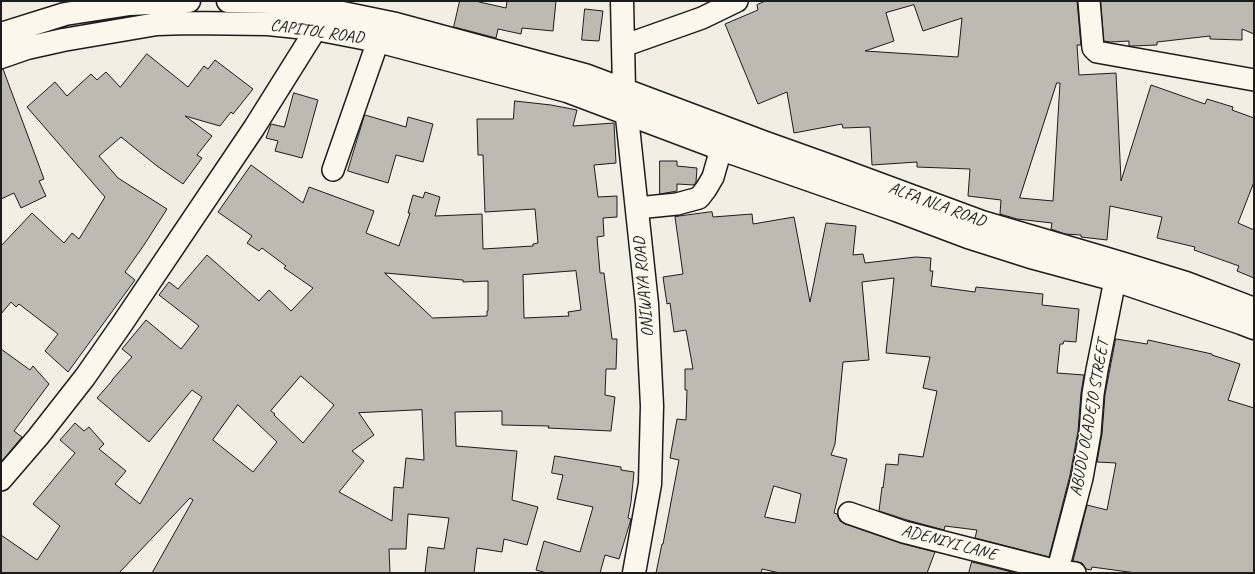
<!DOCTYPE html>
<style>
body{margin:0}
#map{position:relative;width:1255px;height:574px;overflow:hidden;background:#f2eee4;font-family:Caveat,sans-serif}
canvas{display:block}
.frame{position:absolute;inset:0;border:2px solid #1c1c1c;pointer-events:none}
</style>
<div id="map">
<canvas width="1255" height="574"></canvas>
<div class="frame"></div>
</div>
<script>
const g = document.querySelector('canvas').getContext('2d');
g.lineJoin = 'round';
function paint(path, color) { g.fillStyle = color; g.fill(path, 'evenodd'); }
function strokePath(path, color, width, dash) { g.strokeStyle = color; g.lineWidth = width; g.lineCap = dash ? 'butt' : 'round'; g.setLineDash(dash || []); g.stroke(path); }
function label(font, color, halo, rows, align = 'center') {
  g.font = font + ' Caveat,sans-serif'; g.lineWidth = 3; g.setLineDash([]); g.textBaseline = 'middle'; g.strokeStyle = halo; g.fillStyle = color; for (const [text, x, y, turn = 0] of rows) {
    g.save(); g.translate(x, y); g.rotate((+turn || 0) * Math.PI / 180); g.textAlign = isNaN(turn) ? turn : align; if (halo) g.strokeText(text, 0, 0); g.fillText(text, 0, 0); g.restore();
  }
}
const building = new Path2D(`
 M 460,1 L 475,1 L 506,8 L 507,1 L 556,1 L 553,31 L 522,28 L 521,34 L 498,29 L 496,38 L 454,27 Z
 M 766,1 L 1077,1 L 1081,45 L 1077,45 L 1079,75 L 1116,73 L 1121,181 L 1151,85 L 1205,104 L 1207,99 L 1233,107 L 1232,110 L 1254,118 L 1254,182 L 1238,223 L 1254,230 L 1254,278 L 1237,271 L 1239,266 L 1194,250 L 1195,247 L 1157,238 L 1162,217 L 1110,206 L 1107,240 L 1081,237 L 1081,235 L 1065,234 L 1051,229 L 1052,223 L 1017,219 L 1000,214 L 1001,200 L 968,196 L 970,169 L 917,167 L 917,162 L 872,165 L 870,127 L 843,128 L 842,124 L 794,133 L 787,92 L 758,104 L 725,24 L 758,10 L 757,5 ZM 914,5 L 923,31 L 962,18 L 958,57 L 865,51 L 894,41 L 886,13 ZM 1057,83 L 1060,83 L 1053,201 L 1020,198 Z
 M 1101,1 L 1254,1 L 1254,34 L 1242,29 L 1242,40 L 1210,39 L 1210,36 L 1157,42 L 1157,45 L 1132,46 L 1129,46 L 1129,41 L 1111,42 L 1104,41 Z
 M 585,9 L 603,11 L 599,41 L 582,40 Z
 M 147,54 L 188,87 L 204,66 L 208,69 L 215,60 L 253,89 L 233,114 L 231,112 L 220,126 L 185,116 L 212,136 L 197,155 L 202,158 L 183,184 L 157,166 L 121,137 L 99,156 L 118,178 L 167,209 L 144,245 L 125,272 L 135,280 L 68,372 L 45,351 L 58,334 L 19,304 L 16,307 L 11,302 L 1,314 L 1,246 L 32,213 L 64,243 L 72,233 L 79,239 L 105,197 L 27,107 L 55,82 L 67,96 L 91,74 L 97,80 L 106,72 L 120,87 Z
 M 1,69 L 3,69 L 44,179 L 39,181 L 46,196 L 21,208 L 14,193 L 1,199 Z
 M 294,93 L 318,100 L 302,158 L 275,151 L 278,141 L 266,138 L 271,124 L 284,127 Z
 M 515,101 L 551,105 L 577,110 L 573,126 L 614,123 L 616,163 L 594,165 L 598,197 L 617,196 L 617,217 L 603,218 L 604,236 L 597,237 L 600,273 L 604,273 L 612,339 L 617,339 L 616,369 L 606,369 L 605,395 L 615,397 L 611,431 L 548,428 L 549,426 L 502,425 L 502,411 L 455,412 L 456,446 L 517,451 L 512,500 L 538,507 L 527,545 L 504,539 L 502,552 L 477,548 L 474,573 L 425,573 L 428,547 L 444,549 L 449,518 L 408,514 L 406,549 L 389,549 L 390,573 L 152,573 L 193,500 L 190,498 L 119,573 L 1,573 L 1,535 L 37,560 L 60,526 L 33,504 L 75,453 L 60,440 L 75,423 L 84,431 L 89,427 L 104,444 L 99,449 L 126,471 L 115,484 L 140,504 L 202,397 L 192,390 L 149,442 L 97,398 L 112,381 L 112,380 L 132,357 L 122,349 L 146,320 L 181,349 L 199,326 L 159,295 L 169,282 L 178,289 L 207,255 L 259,301 L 269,290 L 291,311 L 313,288 L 284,268 L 286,266 L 262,248 L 259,251 L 247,243 L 252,236 L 218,212 L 251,165 L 303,203 L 309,187 L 374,211 L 366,233 L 399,246 L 410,213 L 408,213 L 413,195 L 423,198 L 425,192 L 440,197 L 435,216 L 482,214 L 483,249 L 533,246 L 533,244 L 538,243 L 535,209 L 485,212 L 483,155 L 478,155 L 477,119 L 513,119 ZM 576,271 L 581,310 L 568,312 L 569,316 L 524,318 L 523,275 ZM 385,273 L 463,280 L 463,282 L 488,281 L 488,311 L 487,311 L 487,316 L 433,318 ZM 301,376 L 334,405 L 303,443 L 274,415 L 275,414 L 271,411 ZM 238,405 L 277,442 L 253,472 L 213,440 ZM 422,410 L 424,460 L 406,458 L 403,488 L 394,487 L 392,521 L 339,492 L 364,461 L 352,451 L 374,435 L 359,413 Z
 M 365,115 L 406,127 L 408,117 L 433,124 L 423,162 L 396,155 L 388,183 L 348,171 Z
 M 660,161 L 677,161 L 677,166 L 697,168 L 696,182 L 694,185 L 677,184 L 677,191 L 660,194 Z
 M 712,212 L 713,217 L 752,214 L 753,224 L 794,217 L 810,302 L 826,223 L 856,226 L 853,255 L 863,254 L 865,263 L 916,257 L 931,258 L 930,271 L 933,271 L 931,286 L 975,292 L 976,287 L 1043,294 L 1042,305 L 1079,309 L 1076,342 L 1064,341 L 1063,344 L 1060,344 L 1057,373 L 1084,375 L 1081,393 L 1078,431 L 1070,475 L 1049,557 L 975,538 L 977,530 L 945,526 L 944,530 L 907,520 L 879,511 L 882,487 L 883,488 L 886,464 L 898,465 L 899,454 L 923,457 L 937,391 L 923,388 L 930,357 L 886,353 L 894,278 L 862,282 L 869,360 L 843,362 L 835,444 L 831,455 L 847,459 L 834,513 L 837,514 L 840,521 L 845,524 L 900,543 L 935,552 L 927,573 L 780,573 L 762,569 L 761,573 L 656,573 L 662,544 L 663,544 L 679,460 L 670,458 L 677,419 L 686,420 L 687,390 L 685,390 L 685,369 L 693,369 L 686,330 L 674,332 L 670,303 L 667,304 L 663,277 L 683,274 L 675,217 ZM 774,486 L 801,494 L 795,523 L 765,517 Z
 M 1116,339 L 1147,344 L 1148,340 L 1212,354 L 1212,355 L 1240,364 L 1228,400 L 1254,408 L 1254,573 L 1136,573 L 1092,567 L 1091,570 L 1086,569 L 1082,563 L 1073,561 L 1087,505 L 1107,510 L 1116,463 L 1097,462 L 1102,434 L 1105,395 Z
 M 1,349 L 30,370 L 33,366 L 49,384 L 14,431 L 22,437 L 1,462 Z
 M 555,456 L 621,467 L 621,470 L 634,472 L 631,502 L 628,518 L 631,519 L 619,559 L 605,555 L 600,573 L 547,573 L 536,570 L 544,541 L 580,552 L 593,507 L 557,499 L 563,475 L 552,473 Z
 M 972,562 L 1016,573 L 969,573 Z`);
paint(building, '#bdbab1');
strokePath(building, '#1c1c1c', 1);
const minor = new Path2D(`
 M 1089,1 L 1093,48 L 1097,52 L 1254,80
 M 623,46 L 702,18 L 737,1
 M 333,170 L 378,41
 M 637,208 L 677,204 L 699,198 L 706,189 L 713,177 L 721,149
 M 1,480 L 38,437 L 85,377 L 122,324 L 254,128 L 316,29
 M 849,513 L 904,532 L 1057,571 L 1075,573
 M 1057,573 L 1082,478 L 1090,433 L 1093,394 L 1097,370 L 1115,280 L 1121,263`);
const major = new Path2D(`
 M 228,1 L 271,2 L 333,11 L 396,24 L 585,75 L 763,142 L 836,168 L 982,222 L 1121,263 L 1186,283 L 1254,309
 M 622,1 L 624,89 L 647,304 L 652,406 L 650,484 L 634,573
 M 1,34 L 65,14 L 130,4 L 189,1
 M 1,57 L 27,48 L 63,40 L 157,24 L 189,23 L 268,24 L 316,29 L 378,41 L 567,91 L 721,149 L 896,210 L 968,237 L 1034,258 L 1115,280 L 1241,323 L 1254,328`);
strokePath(minor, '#1c1c1c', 24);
strokePath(major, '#1c1c1c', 25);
strokePath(minor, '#fbf7ec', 21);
strokePath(major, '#fbf7ec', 22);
label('17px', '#1c1c1c', '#fbf7ec', [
 ["CAPITOL ROAD",317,32,8],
 ["ALFA NLA ROAD",937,205,20],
 ["ONIWAYA ROAD",644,287,-95],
 ["ABUDU OLADEJO STREET",1090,418,-80],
 ["ADENIYI LANE",949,543,15]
]);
</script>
